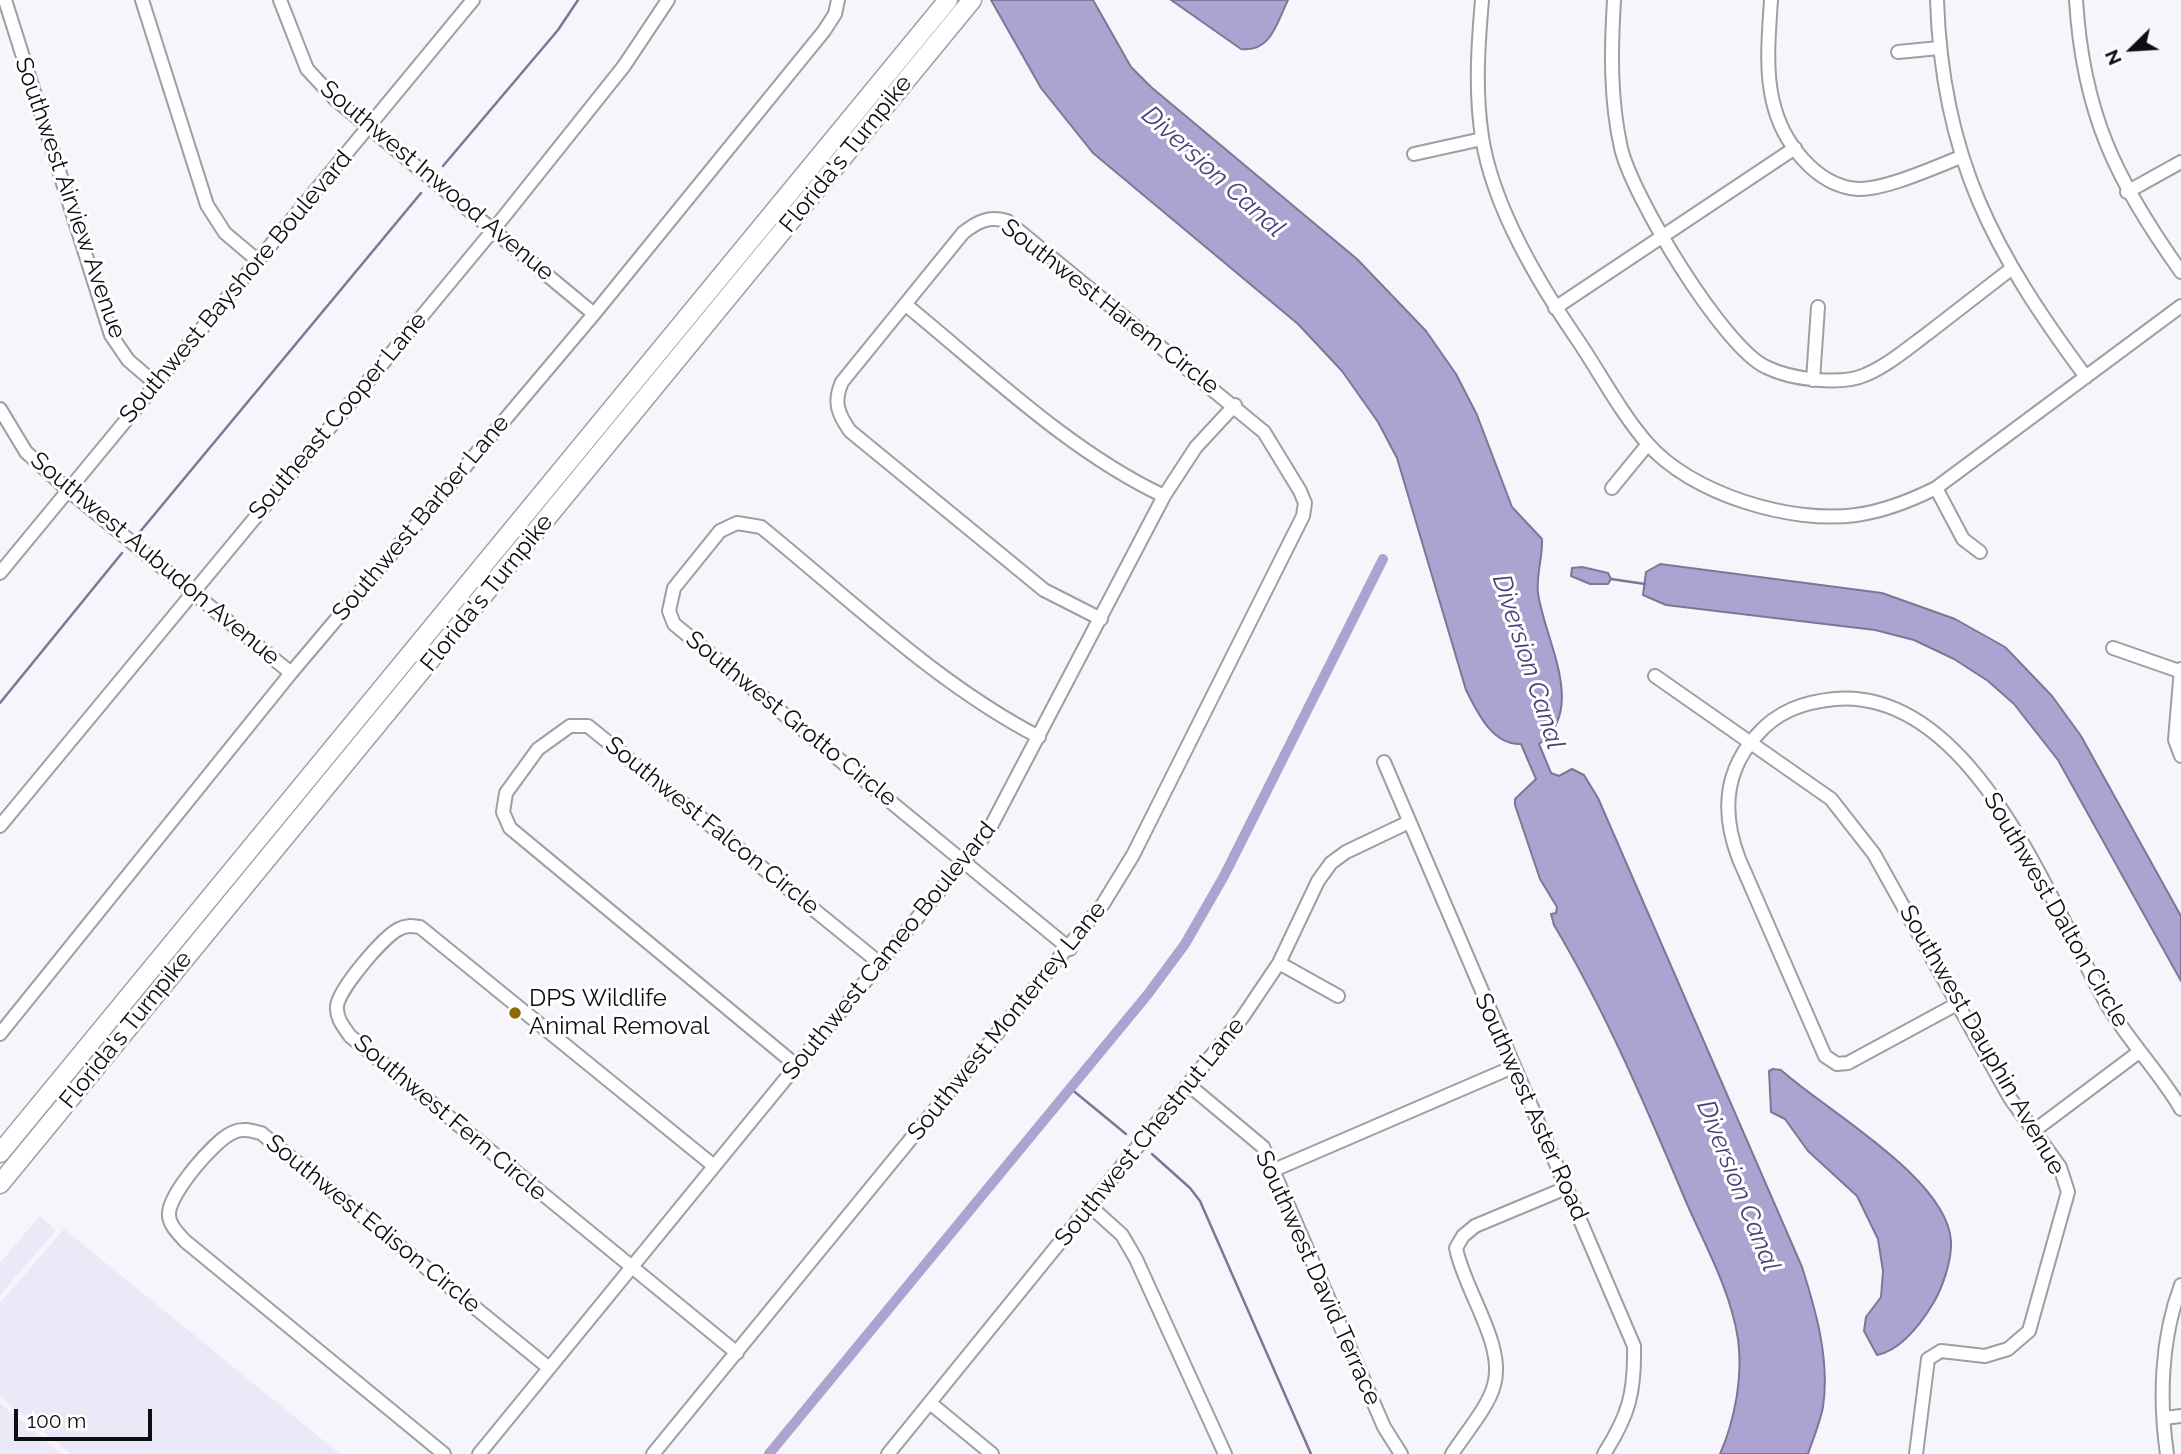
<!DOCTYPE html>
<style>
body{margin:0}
#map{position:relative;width:2181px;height:1454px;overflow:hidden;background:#f7f5fc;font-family:Raleway,sans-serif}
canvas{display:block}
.north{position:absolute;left:2097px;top:14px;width:70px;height:70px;-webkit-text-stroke:5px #fff;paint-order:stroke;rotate:246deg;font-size:19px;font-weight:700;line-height:28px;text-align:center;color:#0e0e10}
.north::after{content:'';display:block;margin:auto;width:24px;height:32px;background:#0e0e10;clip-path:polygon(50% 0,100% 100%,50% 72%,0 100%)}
.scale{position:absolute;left:14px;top:1409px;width:138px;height:32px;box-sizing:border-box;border:4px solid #0e0e10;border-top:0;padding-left:9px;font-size:21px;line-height:24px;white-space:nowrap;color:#0e0e10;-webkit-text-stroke:5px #fff;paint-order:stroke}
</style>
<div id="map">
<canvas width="2181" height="1454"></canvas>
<div class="north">N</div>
<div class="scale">100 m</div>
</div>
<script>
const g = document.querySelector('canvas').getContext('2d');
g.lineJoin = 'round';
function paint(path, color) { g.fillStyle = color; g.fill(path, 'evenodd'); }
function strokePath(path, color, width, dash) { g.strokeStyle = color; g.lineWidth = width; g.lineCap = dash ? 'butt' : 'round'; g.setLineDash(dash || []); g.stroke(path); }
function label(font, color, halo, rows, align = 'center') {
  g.font = font + ' Raleway,sans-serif'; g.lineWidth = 6; g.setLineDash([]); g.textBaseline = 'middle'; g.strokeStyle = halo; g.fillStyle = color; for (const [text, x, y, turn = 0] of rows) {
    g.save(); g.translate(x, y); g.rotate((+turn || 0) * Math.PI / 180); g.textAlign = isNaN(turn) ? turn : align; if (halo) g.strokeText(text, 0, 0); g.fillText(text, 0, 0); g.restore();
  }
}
paint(new Path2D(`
 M 40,1216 L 56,1230 L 0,1295 L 0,1263 Z
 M 64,1229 L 340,1454 L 71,1454 L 0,1397 L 0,1303 Z
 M 0,1403 L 62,1454 L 0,1454 Z`), '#ebe8f7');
const water = new Path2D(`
 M 991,0 L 1093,0 L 1131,67 L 1151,87 L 1357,259 L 1426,331 L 1456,374 L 1477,415 L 1512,507 L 1542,539 C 1543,557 1536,574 1538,593 C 1544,639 1588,709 1539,744 L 1551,773 L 1559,776 L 1572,769 L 1584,775 L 1598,798 L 1802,1267 C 1816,1311 1830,1360 1823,1407 C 1820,1423 1813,1439 1808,1454 L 1720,1454 C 1735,1420 1743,1376 1738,1339 C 1731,1292 1706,1247 1687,1204 C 1647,1109 1607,1014 1554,925 L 1551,914 L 1556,913 L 1557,907 L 1540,879 L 1515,805 L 1515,799 L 1536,779 L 1521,744 C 1492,745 1477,712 1466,690 L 1397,458 L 1378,422 L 1342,371 L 1298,324 L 1093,153 L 1041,88 Z
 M 1171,0 L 1288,0 C 1277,22 1271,53 1241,49 Z
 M 1660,564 L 1882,593 L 1955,619 L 2005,647 L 2052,696 L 2081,736 L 2181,916 L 2181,981 L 2058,760 L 2014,704 L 1988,681 L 1954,659 L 1914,640 L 1875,630 L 1666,605 L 1643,595 L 1646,572 Z
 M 1582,567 L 1608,573 L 1611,579 L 1608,584 L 1590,584 L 1571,576 L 1572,568 Z
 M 1773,1069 L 1781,1070 C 1825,1110 1947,1178 1951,1241 C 1952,1260 1943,1286 1934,1302 C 1922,1322 1902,1350 1877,1355 L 1864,1331 L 1866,1317 L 1881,1297 L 1883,1271 L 1878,1239 L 1857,1196 L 1808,1151 L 1785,1119 L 1771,1112 L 1769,1071 Z`);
paint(water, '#aca3d0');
strokePath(water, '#7d7696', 2);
strokePath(new Path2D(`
 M 443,166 L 558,30 L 578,0
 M 139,533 L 421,193
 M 1611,579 L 1645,584
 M 0,703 L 122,553
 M 1070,1088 L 1126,1134
 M 1152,1154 L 1190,1188 L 1200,1201 L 1311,1454`), '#7d7696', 2.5);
strokePath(new Path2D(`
 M 769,1454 L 1148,994 L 1185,944 L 1224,876 L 1383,559`), '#aca3d0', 10);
const minor = new Path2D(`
 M 5,0 L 111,335 L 128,360 L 156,384
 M 142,0 L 207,205 L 225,233 L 257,260
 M 280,0 L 307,69 L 335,99 L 594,314
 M 1482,0 C 1478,46 1475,91 1482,137 C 1493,208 1539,284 1579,342 C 1601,375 1621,413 1647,443 C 1691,494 1791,524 1856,515 C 1885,511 1910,501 1936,488 L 2181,306
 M 1614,0 C 1611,50 1610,99 1621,148 C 1632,196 1723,347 1766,367 C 1790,379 1840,386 1865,375 C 1887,366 1908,348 1927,334 C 1955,312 1983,291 2011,269
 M 1771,0 C 1769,32 1765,70 1773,102 C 1782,141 1815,186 1858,189 C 1885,190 1935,167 1961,157
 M 1937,0 C 1942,158 1994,253 2086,377
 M 2076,0 C 2083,114 2116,180 2181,272
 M 1898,52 L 1939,48
 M 1414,154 L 1482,139
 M 2127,192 L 2181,162
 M 906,305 C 987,371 1070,452 1164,496
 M 1555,308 L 1795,148
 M 1813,380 L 1818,307
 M 0,409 L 26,452 L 68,490 L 291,673
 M 1612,488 L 1648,444
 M 1936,488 L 1963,539 L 1980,552
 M 0,573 L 473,0
 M 2113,648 L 2179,671
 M 2181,669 L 2175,740 L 2181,756
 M 1655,676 L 1831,799 L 1874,854 L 2010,1098 L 2060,1167 L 2068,1192 L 2029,1331 L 2008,1349 L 1985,1356 L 1941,1351 L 1928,1359 L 1916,1454
 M 1039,737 C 938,685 850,599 761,527 L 737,523 L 720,531 L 674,588 L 669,611 L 674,624 L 1070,949
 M 1384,762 L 1634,1346 C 1635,1392 1629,1415 1604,1454
 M 0,826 L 494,229 L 624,66 L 668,0
 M 1279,963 L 1338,996
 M 1957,1004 L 1848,1063 L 1837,1064 L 1825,1056 L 1739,859 C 1722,815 1723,773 1756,736 C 1777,711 1804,702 1835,699 C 1973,688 2050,903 2105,1001 C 2127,1040 2159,1071 2181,1109
 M 0,1034 L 291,673 L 594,314 L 824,31 L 835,14 L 838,0
 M 797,1066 L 510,828 L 503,812 L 506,793 L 538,749 L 570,726 L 588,726 L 882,965
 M 1190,1086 L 1263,1147 L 1384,1427 L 1401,1454
 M 2035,1130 L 2139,1052
 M 714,1166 L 420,927 C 412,926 406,925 399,929 C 383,937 339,989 337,1006 C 336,1018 343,1026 350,1036 L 737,1353
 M 1274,1170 L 1513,1067
 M 1091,1207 L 1122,1235 L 1136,1259 L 1225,1454
 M 930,1403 L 992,1454
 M 2164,1418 L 2181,1416
 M 444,1454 L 185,1241 C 178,1233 168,1224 169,1213 C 170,1193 215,1139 234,1132 C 243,1128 252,1131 261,1133 L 549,1368
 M 479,1454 L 989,830 L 1164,496 L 1196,447 L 1235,405
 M 653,1454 L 1103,904 L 1133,855 L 1303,516 L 1305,503 L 1300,491 L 1264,432 L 1007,221 C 989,216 978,221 963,233 L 842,382 C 833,402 838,414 850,431 L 1044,590 L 1101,619
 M 888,1454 L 1242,1018 L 1279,963 L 1318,881 L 1331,863 L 1346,852 L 1409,822
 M 1452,1454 C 1464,1435 1489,1406 1494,1385 C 1506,1345 1464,1290 1456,1248 L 1463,1236 L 1475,1226 L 1566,1188
 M 2167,1454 C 2159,1399 2161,1338 2181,1285`);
const highway = new Path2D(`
 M 0,1153 L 948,0
 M 0,1184 L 972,0`);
strokePath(minor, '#9f9ea4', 16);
strokePath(highway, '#9f9ea4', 21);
strokePath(minor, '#fff', 12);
strokePath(highway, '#fff', 18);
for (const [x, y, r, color] of [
 [515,1013,7,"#8c690a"]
]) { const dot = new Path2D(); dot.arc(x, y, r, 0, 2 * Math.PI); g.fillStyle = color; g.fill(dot); strokePath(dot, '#fff', 2.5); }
label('24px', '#0e0e10', '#fff', [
 ["Florida's Turnpike",846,154,-51],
 ["Southwest Inwood Avenue",437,181,40],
 ["Southwest Airview Avenue",70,198,71],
 ["Southwest Bayshore Boulevard",236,287,-50],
 ["Southwest Harem Circle",1110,307,38],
 ["Southeast Cooper Lane",338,416,-50],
 ["Southwest Barber Lane",421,518,-50],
 ["Southwest Aubudon Avenue",155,559,40],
 ["Florida's Turnpike",487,593,-51],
 ["Southwest Grotto Circle",791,719,39],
 ["Southwest Falcon Circle",712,826,39],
 ["Southwest Dalton Circle",2056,910,60],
 ["Southwest Cameo Boulevard",889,951,-51],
 ["Southwest Monterrey Lane",1007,1021,-51],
 ["Florida's Turnpike",126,1030,-51],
 ["Southwest Dauphin Avenue",1982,1040,60],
 ["Southwest Aster Road",1531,1107,66],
 ["Southwest Fern Circle",450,1118,40],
 ["Southwest Chestnut Lane",1150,1132,-51],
 ["Southwest Edison Circle",373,1224,39],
 ["Southwest David Terrace",1318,1278,66]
]);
label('24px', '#0e0e10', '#fff', [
 ["DPS Wildlife",529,999],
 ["Animal Removal",529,1027]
], 'left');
label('italic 26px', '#4f407a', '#fff', [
 ["Diversion Canal",1213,172,42],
 ["Diversion Canal",1528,662,72],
 ["Diversion Canal",1738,1186,68]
]);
</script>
